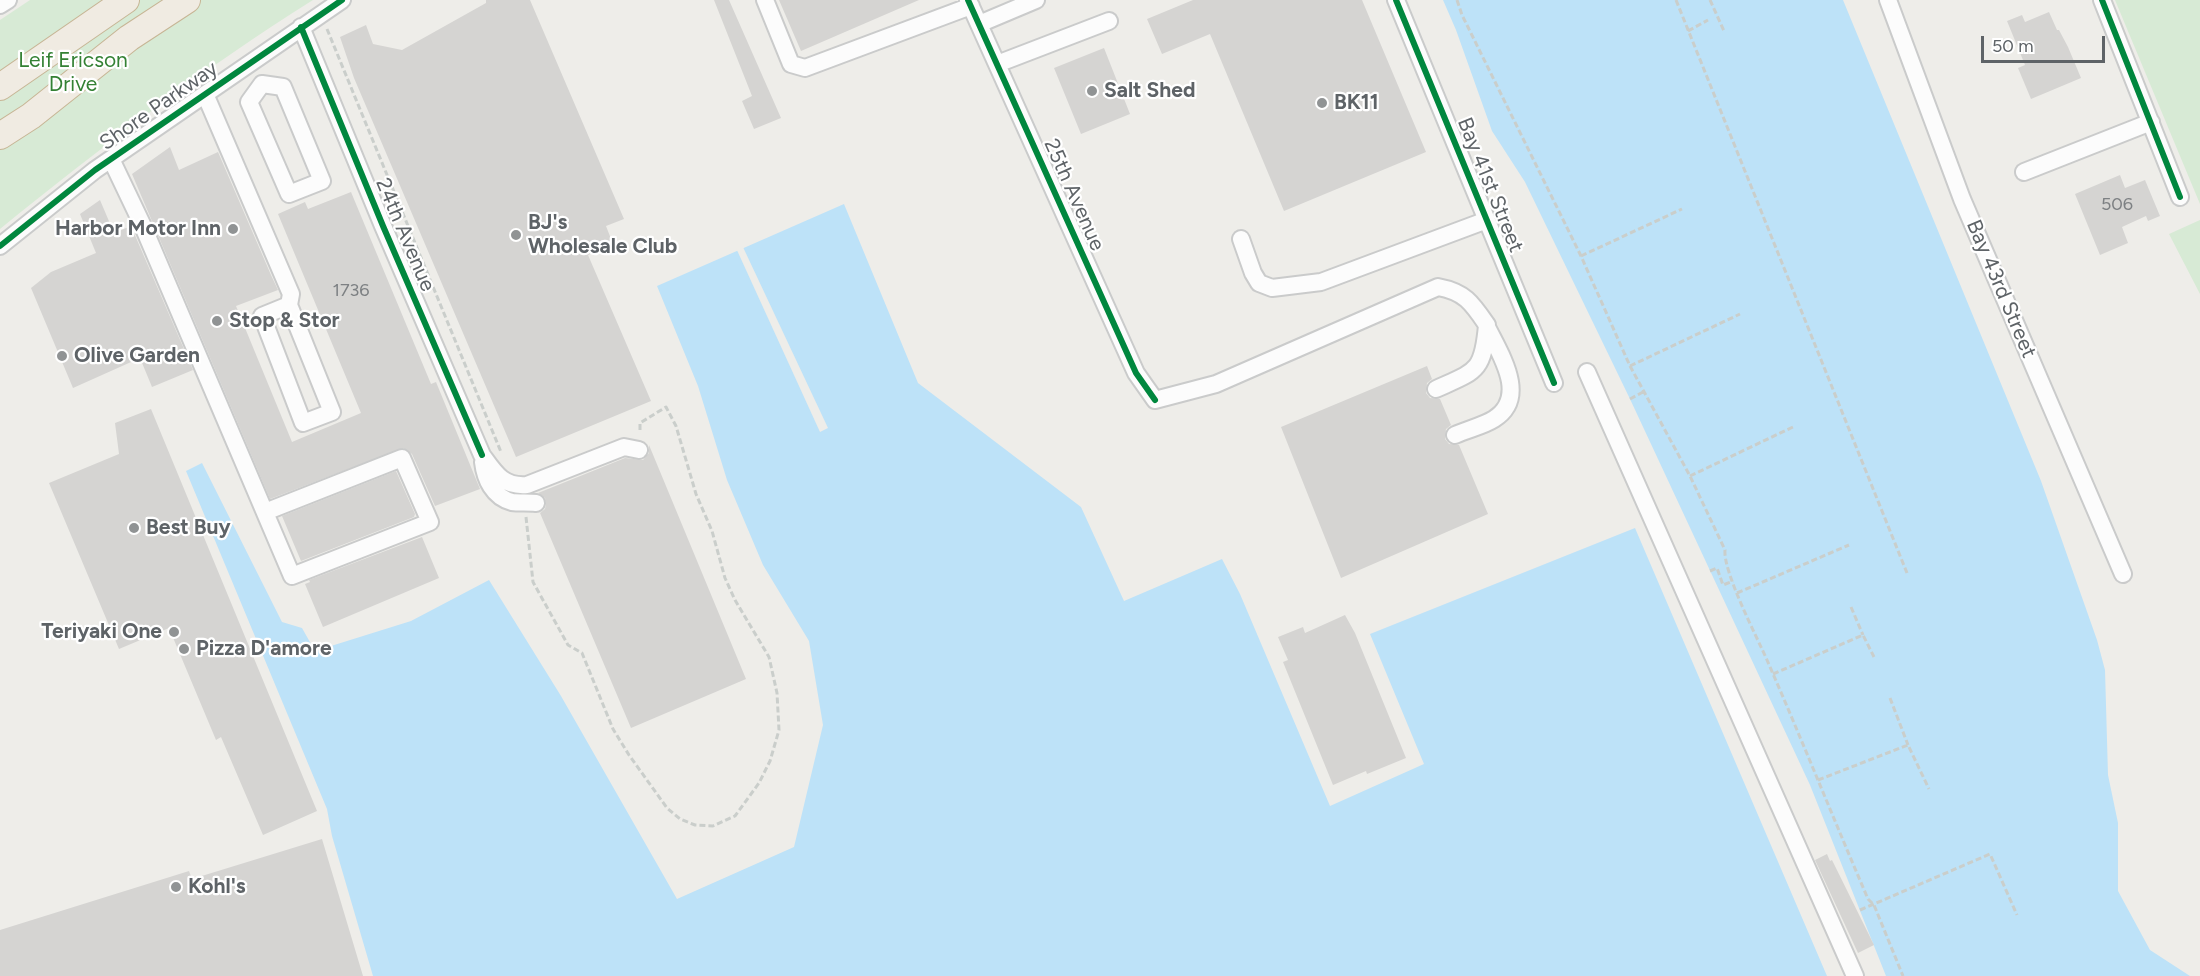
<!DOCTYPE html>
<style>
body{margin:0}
#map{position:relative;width:2200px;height:976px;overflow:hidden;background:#eeede9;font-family:Figtree,sans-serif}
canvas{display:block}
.scale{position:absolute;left:1981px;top:36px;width:124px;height:27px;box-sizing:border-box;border:3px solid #5e6367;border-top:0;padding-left:8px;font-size:18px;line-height:21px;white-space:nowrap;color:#5e6367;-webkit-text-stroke:4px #fff;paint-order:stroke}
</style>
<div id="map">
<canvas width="2200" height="976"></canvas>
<div class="scale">50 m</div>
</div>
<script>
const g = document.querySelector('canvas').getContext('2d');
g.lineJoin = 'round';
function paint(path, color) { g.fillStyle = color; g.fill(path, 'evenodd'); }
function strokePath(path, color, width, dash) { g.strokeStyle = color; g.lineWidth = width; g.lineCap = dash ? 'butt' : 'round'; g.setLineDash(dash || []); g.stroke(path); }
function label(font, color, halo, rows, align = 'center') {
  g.font = font + ' Figtree,sans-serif'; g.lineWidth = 4.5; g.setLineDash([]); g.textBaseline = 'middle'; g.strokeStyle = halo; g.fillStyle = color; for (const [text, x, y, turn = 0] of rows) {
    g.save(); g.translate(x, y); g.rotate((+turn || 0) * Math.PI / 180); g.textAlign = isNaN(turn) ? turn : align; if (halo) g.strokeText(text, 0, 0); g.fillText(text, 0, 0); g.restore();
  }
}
paint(new Path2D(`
 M 30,0 L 313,0 C 203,69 100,148 0,229 L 0,20 Z
 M 2115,0 L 2200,0 L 2200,204 Z
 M 2200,220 L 2200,294 L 2169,234 Z`), '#d7ead5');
paint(new Path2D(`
 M 1443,0 L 1843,0 L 2041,481 L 2097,640 L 2105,670 L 2108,775 L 2118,823 L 2118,891 L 2150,950 L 2190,976 L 1886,976 L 1810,785 L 1630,399 L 1525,182 L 1492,131 L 1456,30 Z
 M 844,204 L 918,383 L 1081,507 L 1124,601 L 1222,559 L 1240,594 L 1330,806 L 1424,764 L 1370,634 L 1635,528 L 1827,976 L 373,976 L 332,836 L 327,809 L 186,471 L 202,463 L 282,622 L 302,628 L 315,651 L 411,621 L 489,580 L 561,696 L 677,899 L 794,847 L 823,725 L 809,641 L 763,565 L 727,480 L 698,386 L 657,286 Z`), '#bde2f8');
paint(new Path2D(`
 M 742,245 L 828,428 L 820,432 L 736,248 Z`), '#eeede9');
paint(new Path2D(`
 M 486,0 L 530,0 L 624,219 L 606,226 L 613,244 L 588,255 L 651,401 L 516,457 L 354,78 L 340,37 L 366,25 L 373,44 L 402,50 L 486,3 Z
 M 714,0 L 729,0 L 781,118 L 754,129 L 742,101 L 752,96 Z
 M 779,0 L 919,0 L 801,51 Z
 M 1193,0 L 1362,0 L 1426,152 L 1284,211 L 1210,34 L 1162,54 L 1147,19 Z
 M 2049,12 L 2057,30 L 2059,30 L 2068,47 L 2081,78 L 2031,99 L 2018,68 L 2025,65 L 2007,21 L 2022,15 L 2025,22 Z
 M 1104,48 L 1130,114 L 1081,134 L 1054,68 Z
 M 170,147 L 179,170 L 218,152 L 271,275 L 278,290 L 236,306 L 292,442 L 361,413 L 278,214 L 305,202 L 308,209 L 351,192 L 431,384 L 436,382 L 480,489 L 435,506 L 412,454 L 403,448 L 270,499 L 132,174 Z
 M 2120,175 L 2125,188 L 2145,180 L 2160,216 L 2148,221 L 2146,216 L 2122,227 L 2128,243 L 2100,255 L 2075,194 Z
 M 100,200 L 114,233 L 131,226 L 193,370 L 152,387 L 140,358 L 73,388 L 31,288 L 51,272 L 96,253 L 80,214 Z
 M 1427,366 L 1432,379 L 1427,383 L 1426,393 L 1430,398 L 1440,399 L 1451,425 L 1446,429 L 1445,439 L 1449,444 L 1459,445 L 1488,514 L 1341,578 L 1281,427 Z
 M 151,409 L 317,811 L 263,835 L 221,737 L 216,740 L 169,628 L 119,649 L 49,483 L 119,454 L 115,423 Z
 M 649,445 L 746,679 L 631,728 L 540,513 L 545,509 L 546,503 L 545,498 L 538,493 L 625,458 L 643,460 L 649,453 Z
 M 396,471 L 415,514 L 414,517 L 301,561 L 282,516 Z
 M 422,537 L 439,578 L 323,627 L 305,584 L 310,582 L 309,580 Z
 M 1345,615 L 1355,633 L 1406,758 L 1367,774 L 1366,771 L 1333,785 L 1283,662 L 1288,660 L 1278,637 L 1303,627 L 1305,633 Z
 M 322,839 L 363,976 L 0,976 L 0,930 L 189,871 L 192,879 Z
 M 1827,854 L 1830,861 L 1832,860 L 1874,945 L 1858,953 L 1815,860 Z`), '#d5d4d2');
const minor = new Path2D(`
 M 765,0 L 791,64 L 805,68 L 971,6
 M 968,0 L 1136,373 L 1155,400 L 1216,384 L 1438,287 C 1465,292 1472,303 1487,325 C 1483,372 1476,371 1436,389
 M 1396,0 L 1554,383
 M 1888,0 L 1962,199 L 2123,574
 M 2102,0 L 2180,197
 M 0,5 L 8,0
 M 979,24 L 1036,0
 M 301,27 L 383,226 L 482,455 C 495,473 503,487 527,485 L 624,447 L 639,450
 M 997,64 L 1109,21
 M 262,84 L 283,87 L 322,181 L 289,194 L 249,102 Z
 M 205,94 L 291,294 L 289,305 L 332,412 L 303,423 L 262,316 L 289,305
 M 111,159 L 142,224 L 292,576 L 430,522 L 402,458 L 265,512
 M 2024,172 L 2151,122
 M 1241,239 L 1253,273 L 1259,283 L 1272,288 L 1321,282 L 1487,220
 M 0,246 L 95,170 L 342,0
 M 1587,372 L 1855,976
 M 1455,435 C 1468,429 1483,426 1494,419 C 1529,397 1500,354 1487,327
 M 483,462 C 485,479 493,497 512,502 C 519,503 528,502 536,503`);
const highway = new Path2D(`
 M 0,87 L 126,0
 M 0,136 L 31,116 L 129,38 L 187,0`);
strokePath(minor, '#cacbcb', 20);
strokePath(highway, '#c7b595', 28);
strokePath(new Path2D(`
 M 1457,0 L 1462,15 L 1581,256 L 1630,366 L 1690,476 L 1725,550 C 1723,572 1757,637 1767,660 C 1802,740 1834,820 1868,899 L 1874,905 L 1903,976
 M 1676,0 L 1907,573
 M 1710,0 L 1724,31
 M 327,29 L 501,452
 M 1688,31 L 1708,20
 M 1581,256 L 1682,209
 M 1630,366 L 1740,314
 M 1630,399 L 1643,392
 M 1690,476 L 1795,426
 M 526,517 L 533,582 L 568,645 L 582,653 L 613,729 L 629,755 L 667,808 L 680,819 L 695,825 L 713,826 L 735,816 L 759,783 L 770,761 L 779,730 L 777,693 L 769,657 L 735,600 L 725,578 L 712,531 L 696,494 L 676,426 L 666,407 L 640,423 L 640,433
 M 1710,571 L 1717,568 L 1723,585 L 1733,581
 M 1737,593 L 1849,545
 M 1851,607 L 1863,635
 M 1773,674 L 1863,635 L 1874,657
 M 1890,698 L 1908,745
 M 1818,780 L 1908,745 L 1929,789
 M 1860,910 L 1990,854 L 2017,915`), '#cacecb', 3, [6, 3]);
strokePath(minor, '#fcfcfc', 16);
strokePath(highway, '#f0ebe2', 26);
strokePath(new Path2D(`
 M 968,0 L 1136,373 L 1155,400
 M 1396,0 L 1554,383
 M 2102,0 L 2180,197
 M 301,27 L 383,226 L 482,455
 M 0,246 L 95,170 L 342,0`), '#00873e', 6);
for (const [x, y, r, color] of [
 [1092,91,6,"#909394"],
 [1322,103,6,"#909394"],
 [233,229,6,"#909394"],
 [516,235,6,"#909394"],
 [217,321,6,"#909394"],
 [62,356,6,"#909394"],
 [134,528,6,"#909394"],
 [174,632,6,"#909394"],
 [184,649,6,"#909394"],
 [176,887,6,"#909394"]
]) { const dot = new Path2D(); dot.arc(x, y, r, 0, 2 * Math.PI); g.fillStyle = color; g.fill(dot); strokePath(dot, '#fff', 2); }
label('18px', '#7d8083', null, [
 ["506",2117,205],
 ["1736",351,291]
]);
label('21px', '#348134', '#fff', [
 ["Leif Ericson",73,61],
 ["Drive",73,85]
]);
label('bold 21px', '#5e6367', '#fff', [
 ["Salt Shed",1104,91],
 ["BK11",1334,103],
 ["BJ's",528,223],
 ["Wholesale Club",528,247],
 ["Harbor Motor Inn",221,229,"right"],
 ["Stop & Stor",229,321],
 ["Olive Garden",74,356],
 ["Best Buy",146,528],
 ["Teriyaki One",162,632,"right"],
 ["Pizza D'amore",196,649],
 ["Kohl's",188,887]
], 'left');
label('21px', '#5e6367', '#fff', [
 ["Shore Parkway",159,106,-35],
 ["Bay 41st Street",1490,185,68],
 ["25th Avenue",1074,195,66],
 ["24th Avenue",405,235,67],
 ["Bay 43rd Street",2001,289,67]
]);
</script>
